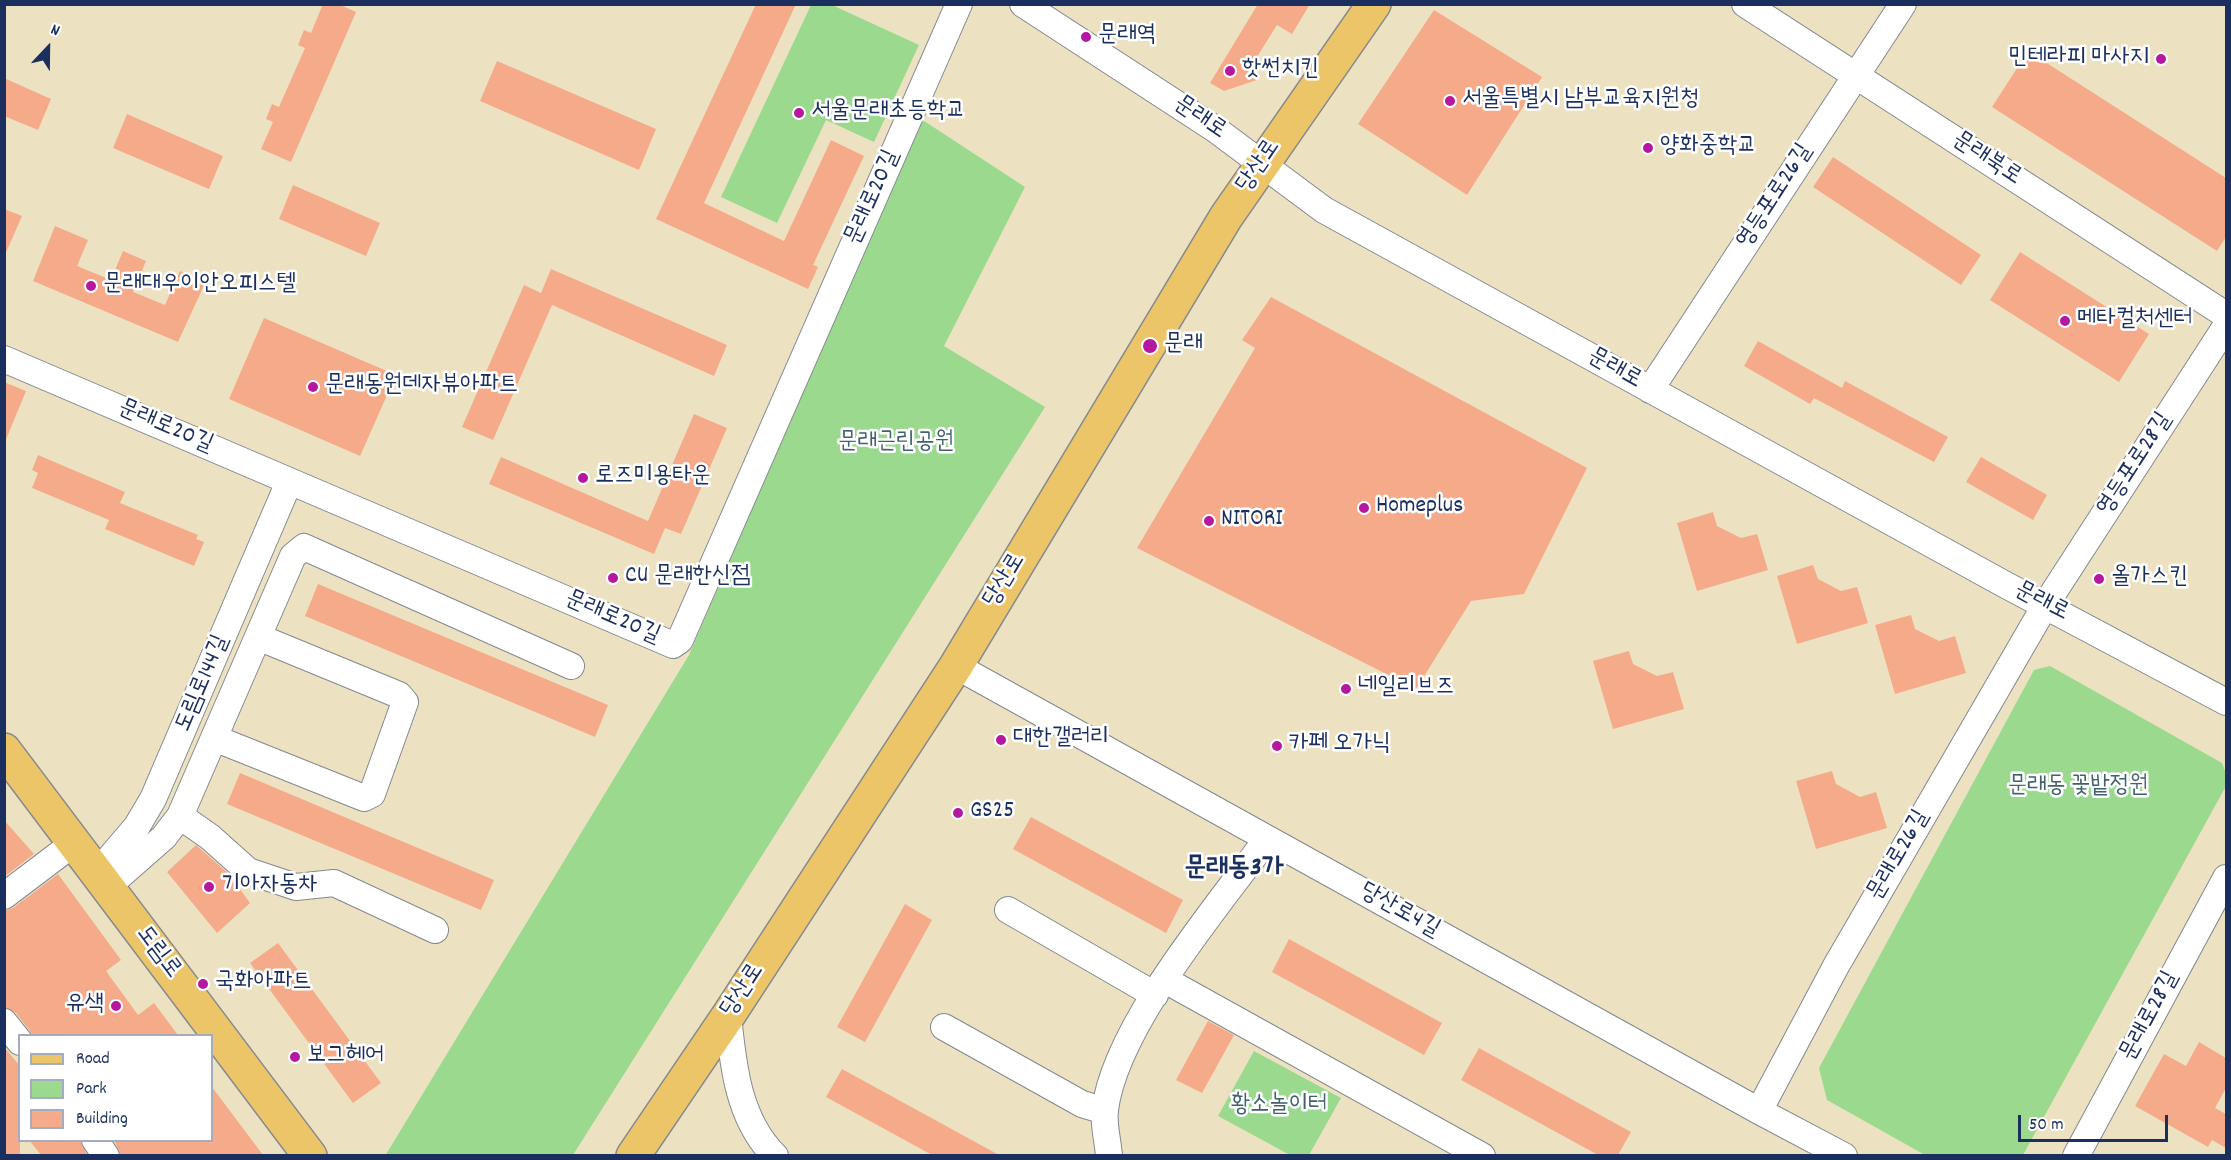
<!DOCTYPE html>
<meta charset="utf-8">
<style>
body{margin:0}
#map{position:relative;width:2231px;height:1160px;overflow:hidden;background:#ece2c1;font-family:Dekko,sans-serif}
canvas{display:block}
.frame{position:absolute;inset:0;border:6px solid #1b2f5e;pointer-events:none}
.legend{position:absolute;left:18px;top:1034px;width:195px;height:108px;box-sizing:border-box;background:#fff;border:2px solid #a4acbf;margin:0;padding:8px 10px;list-style:none;font-size:18px;color:#1b2f5e}
.legend li{display:flex;align-items:center;gap:12px;height:30px}
.legend b{width:30px;border:2px solid #a4acbf}
.north{position:absolute;left:18px;top:18px;width:60px;height:60px;-webkit-text-stroke:4px #fff;paint-order:stroke;rotate:22deg;font-size:16px;font-weight:700;line-height:24px;text-align:center;color:#1b2f5e}
.north::after{content:'';display:block;margin:auto;width:21px;height:27px;background:#1b2f5e;clip-path:polygon(50% 0,100% 100%,50% 72%,0 100%)}
.scale{position:absolute;left:2018px;top:1115px;width:150px;height:27px;box-sizing:border-box;border:3px solid #1b2f5e;border-top:0;padding-left:8px;font-size:18px;line-height:21px;white-space:nowrap;color:#1b2f5e;-webkit-text-stroke:4px #fff;paint-order:stroke}
</style>
<div id="map">
<canvas width="2231" height="1160"></canvas>
<div class="frame"></div>
<ul class="legend">
<li><b style="height:8px;background:#edc569"></b>Road</li>
<li><b style="height:16px;background:#9ad98e"></b>Park</li>
<li><b style="height:16px;background:#f5ab8a"></b>Building</li>
</ul>
<div class="north">N</div>
<div class="scale">50 m</div>
</div>
<script>
const g = document.querySelector('canvas').getContext('2d');
g.lineJoin = 'round';
function paint(path, color) { g.fillStyle = color; g.fill(path, 'evenodd'); }
function strokePath(path, color, width, dash) { g.strokeStyle = color; g.lineWidth = width; g.lineCap = dash ? 'butt' : 'round'; g.setLineDash(dash || []); g.stroke(path); }
function label(font, color, halo, rows, align = 'center') {
  g.font = font + ' Dekko,"Poor Story",sans-serif'; g.lineWidth = 5; g.setLineDash([]); g.textBaseline = 'middle'; g.strokeStyle = halo; g.fillStyle = color; for (const [text, x, y, turn = 0] of rows) {
    g.save(); g.translate(x, y); g.rotate((+turn || 0) * Math.PI / 180); g.textAlign = isNaN(turn) ? turn : align; if (halo) g.strokeText(text, 0, 0); g.fillText(text, 0, 0); g.restore();
  }
}
paint(new Path2D(`
 M 811,5 L 832,5 L 919,45 L 874,142 L 826,120 L 777,223 L 721,197 Z
 M 921,119 L 1025,187 L 944,346 L 1045,407 L 573,1155 L 385,1156 L 689,655 Z
 M 2050,666 L 2222,763 L 2226,773 L 2226,786 L 2023,1155 L 1925,1155 L 1827,1100 L 1819,1068 L 2034,670 Z
 M 1254,1051 L 1341,1098 L 1309,1155 L 1290,1155 L 1218,1116 Z`), '#9ad98e');
paint(new Path2D(`
 M 323,4 L 338,4 L 356,12 L 291,162 L 261,149 L 273,122 L 266,119 L 272,104 L 279,107 L 305,48 L 298,45 L 304,30 L 311,33 Z
 M 756,4 L 796,4 L 704,203 L 784,241 L 831,140 L 864,156 L 813,265 L 818,267 L 808,289 L 656,219 Z
 M 1258,4 L 1310,4 L 1292,34 L 1277,25 L 1247,73 L 1257,80 L 1224,91 L 1210,83 Z
 M 1434,10 L 1542,77 L 1467,195 L 1358,124 Z
 M 2028,51 L 2226,178 L 2226,237 L 2217,251 L 1992,107 Z
 M 497,61 L 656,129 L 639,170 L 480,101 Z
 M 4,78 L 51,99 L 38,130 L 4,116 Z
 M 127,114 L 223,156 L 209,189 L 113,148 Z
 M 1833,157 L 1981,255 L 1961,285 L 1813,187 Z
 M 293,185 L 380,223 L 366,256 L 279,219 Z
 M 4,209 L 22,216 L 4,257 Z
 M 55,226 L 88,240 L 77,266 L 111,280 L 123,251 L 146,261 L 133,292 L 165,305 L 180,271 L 206,281 L 178,342 L 33,281 Z
 M 2020,252 L 2149,334 L 2119,382 L 1990,300 Z
 M 551,269 L 727,345 L 714,376 L 552,305 L 493,440 L 462,427 L 524,285 L 541,293 Z
 M 1271,297 L 1587,468 L 1524,594 L 1471,601 L 1416,689 L 1137,548 L 1255,348 L 1242,340 Z
 M 264,318 L 396,375 L 360,456 L 229,399 Z
 M 1758,341 L 1842,388 L 1845,381 L 1948,437 L 1934,462 L 1814,398 L 1810,404 L 1744,366 Z
 M 4,382 L 26,391 L 5,442 L 4,442 Z
 M 694,414 L 727,428 L 681,534 L 665,528 L 654,554 L 489,484 L 501,457 L 648,521 Z
 M 38,455 L 125,492 L 120,503 L 198,535 L 196,539 L 204,542 L 194,566 L 105,529 L 109,520 L 32,488 L 38,473 L 32,470 Z
 M 1981,457 L 2047,495 L 2033,520 L 1966,482 Z
 M 1713,512 L 1717,526 L 1741,538 L 1757,534 L 1768,570 L 1697,591 L 1677,523 Z
 M 1813,565 L 1818,579 L 1841,591 L 1857,587 L 1868,623 L 1797,644 L 1777,576 Z
 M 318,584 L 608,705 L 595,737 L 305,616 Z
 M 1911,615 L 1915,629 L 1939,641 L 1955,636 L 1966,673 L 1895,694 L 1875,625 Z
 M 1629,651 L 1633,664 L 1657,676 L 1673,672 L 1684,709 L 1613,729 L 1593,661 Z
 M 1832,771 L 1836,784 L 1860,797 L 1876,792 L 1887,828 L 1816,849 L 1796,781 Z
 M 240,773 L 494,880 L 481,910 L 227,804 Z
 M 1031,817 L 1183,900 L 1166,933 L 1013,849 Z
 M 4,820 L 34,854 L 4,877 Z
 M 196,845 L 229,874 L 250,903 L 217,933 L 167,872 Z
 M 58,874 L 121,960 L 106,971 L 138,1015 L 154,1003 L 178,1035 L 33,1035 L 16,1013 L 4,1007 L 4,911 L 13,908 Z
 M 905,904 L 932,920 L 865,1042 L 837,1027 Z
 M 1289,939 L 1442,1023 L 1424,1055 L 1272,972 Z
 M 278,943 L 381,1083 L 353,1103 L 250,963 Z
 M 1208,1021 L 1234,1035 L 1202,1093 L 1176,1080 Z
 M 2199,1042 L 2226,1058 L 2226,1088 L 2215,1108 L 2226,1114 L 2226,1148 L 2212,1140 L 2208,1147 L 2135,1106 L 2164,1054 L 2186,1066 Z
 M 4,1047 L 20,1066 L 20,1155 L 4,1155 Z
 M 1479,1048 L 1631,1132 L 1618,1155 L 1598,1155 L 1461,1080 Z
 M 842,1069 L 999,1155 L 932,1155 L 826,1097 Z
 M 212,1087 L 263,1155 L 121,1155 L 114,1140 L 212,1140 Z
 M 29,1140 L 80,1140 L 87,1155 L 41,1155 Z`), '#f5ab8a');
const minor = new Path2D(`
 M 1023,4 L 1215,129 L 1324,210 L 2004,584 L 2226,702
 M 1745,4 L 2226,315
 M 4,359 L 673,645 L 680,640 L 959,4
 M 1650,390 L 1903,4
 M 956,666 L 1759,1111 L 1844,1156
 M 214,738 L 364,798 L 372,794 L 405,702 L 399,695 L 258,637
 M 180,816 L 210,837 L 248,871 L 296,887 L 334,883 L 435,930
 M 97,873 L 137,826 L 153,799 L 289,482
 M 107,887 L 164,837 L 180,816 L 293,556 L 304,547 L 571,666
 M 4,896 L 74,843
 M 1008,910 L 1155,995
 M 1165,980 L 1482,1156
 M 728,1016 C 733,1065 738,1119 775,1156
 M 4,1022 L 20,1042
 M 944,1027 L 1082,1104 L 1105,1111
 M 1759,1111 L 1836,966 L 2046,604 L 2226,326
 M 95,1140 L 106,1156
 M 1109,1156 C 1108,1141 1103,1124 1105,1110 C 1115,1027 1217,907 1267,839
 M 2076,1156 L 2226,878`);
const major = new Path2D(`
 M 4,750 L 310,1156
 M 633,1156 L 728,1016 L 956,666 L 1226,217 L 1374,4`);
strokePath(minor, '#848890', 28);
strokePath(major, '#848890', 36);
strokePath(minor, '#fff', 26);
strokePath(major, '#edc569', 33);
for (const [x, y, r, color] of [
 [1086,37,6,"#b5179e"],
 [2161,59,6,"#b5179e"],
 [1230,71,6,"#b5179e"],
 [1450,101,6,"#b5179e"],
 [799,113,6,"#b5179e"],
 [1648,148,6,"#b5179e"],
 [91,286,6,"#b5179e"],
 [2065,321,6,"#b5179e"],
 [1150,346,8,"#b5179e"],
 [313,387,6,"#b5179e"],
 [583,478,6,"#b5179e"],
 [1364,508,6,"#b5179e"],
 [1209,521,6,"#b5179e"],
 [613,578,6,"#b5179e"],
 [2099,579,6,"#b5179e"],
 [1346,689,6,"#b5179e"],
 [1001,740,6,"#b5179e"],
 [1277,746,6,"#b5179e"],
 [958,813,6,"#b5179e"],
 [209,887,6,"#b5179e"],
 [203,984,6,"#b5179e"],
 [116,1006,6,"#b5179e"],
 [295,1057,6,"#b5179e"]
]) { const dot = new Path2D(); dot.arc(x, y, r, 0, 2 * Math.PI); g.fillStyle = color; g.fill(dot); strokePath(dot, '#fff', 2); }
label('24px', '#1b2f5e', '#fff', [
 ["문래역",1098,37],
 ["민테라피 마사지",2149,59,"right"],
 ["핫썬치킨",1242,71],
 ["서울특별시 남부교육지원청",1462,101],
 ["서울문래초등학교",811,113],
 ["양화중학교",1660,148],
 ["문래대우이안오피스텔",103,286],
 ["메타컬처센터",2077,321],
 ["문래",1164,346],
 ["문래동원데자뷰아파트",325,387],
 ["로즈미용타운",595,478],
 ["Homeplus",1376,508],
 ["NITORI",1221,521],
 ["CU 문래한신점",625,578],
 ["올가스킨",2111,579],
 ["네일리브즈",1358,689],
 ["대한갤러리",1013,740],
 ["카페 오가닉",1289,746],
 ["GS25",970,813],
 ["기아자동차",221,887],
 ["국화아파트",215,984],
 ["유색",104,1006,"right"],
 ["보그헤어",307,1057]
], 'left');
label('24px', '#1b2f5e', '#fff', [
 ["문래로",1199,119,34],
 ["문래북로",1986,160,33],
 ["당산로",1260,167,-56],
 ["영등포로26길",1776,197,-57],
 ["문래로20길",874,198,-66],
 ["문래로",1614,370,29],
 ["문래로20길",165,428,23],
 ["영등포로28길",2136,465,-57],
 ["당산로",1006,581,-59],
 ["문래로",2041,603,27],
 ["문래로20길",612,619,23],
 ["도림로144길",204,684,-67],
 ["문래로26길",1900,856,-60],
 ["당산로4길",1399,912,29],
 ["도림로",157,953,53],
 ["당산로",744,991,-57],
 ["문래로28길",2151,1017,-62]
]);
label('24px', '#41626c', '#fff', [
 ["문래근린공원",896,444],
 ["문래동 꽃밭정원",2078,788],
 ["황소놀이터",1279,1107]
]);
label('bold 27px', '#1b2f5e', '#fff', [
 ["문래동3가",1234,870]
]);
</script>
